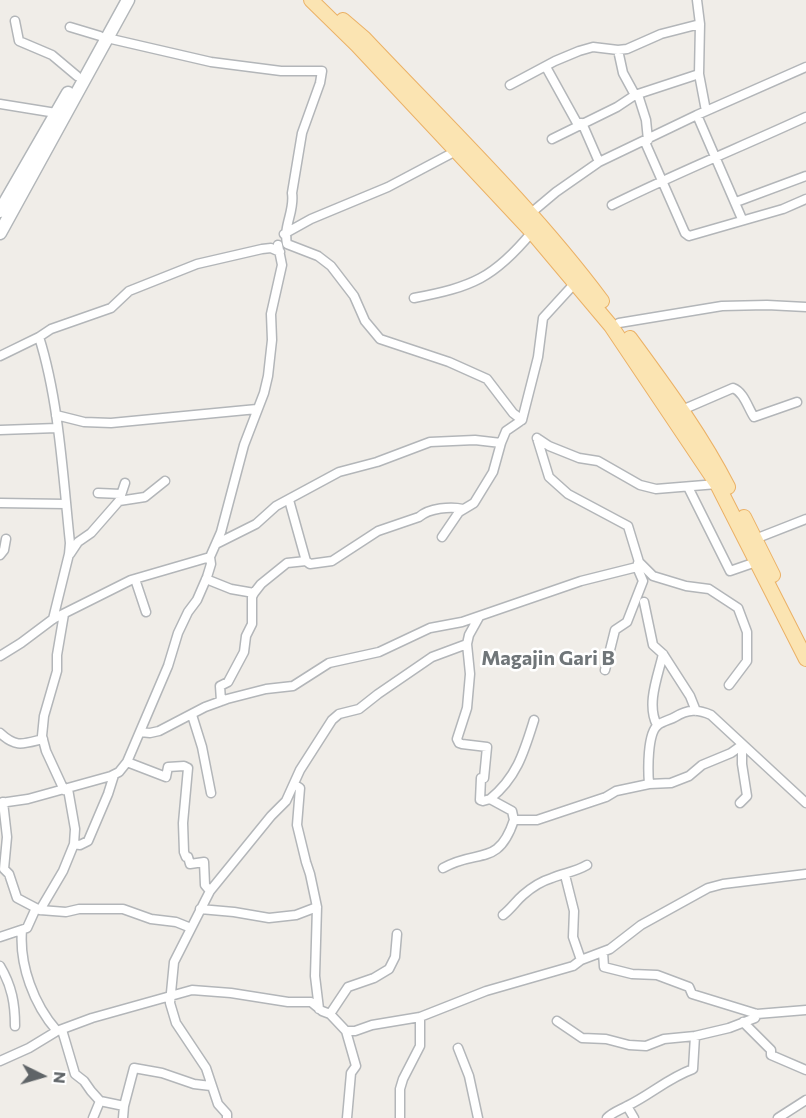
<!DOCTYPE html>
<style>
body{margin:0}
#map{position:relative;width:806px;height:1118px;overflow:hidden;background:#f0ede8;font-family:Commissioner,sans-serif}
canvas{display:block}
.north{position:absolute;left:12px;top:1046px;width:60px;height:60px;-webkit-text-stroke:4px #fff;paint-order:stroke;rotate:95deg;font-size:16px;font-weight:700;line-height:24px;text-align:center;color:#5f6467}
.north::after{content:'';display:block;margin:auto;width:21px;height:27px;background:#5f6467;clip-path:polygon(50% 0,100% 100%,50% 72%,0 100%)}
</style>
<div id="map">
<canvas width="806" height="1118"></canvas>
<div class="north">N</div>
</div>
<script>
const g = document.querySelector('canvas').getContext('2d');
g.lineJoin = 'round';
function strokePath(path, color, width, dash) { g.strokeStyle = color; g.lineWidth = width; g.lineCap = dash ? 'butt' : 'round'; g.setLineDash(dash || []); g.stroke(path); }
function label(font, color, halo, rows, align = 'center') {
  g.font = font + ' Commissioner,sans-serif'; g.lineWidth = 5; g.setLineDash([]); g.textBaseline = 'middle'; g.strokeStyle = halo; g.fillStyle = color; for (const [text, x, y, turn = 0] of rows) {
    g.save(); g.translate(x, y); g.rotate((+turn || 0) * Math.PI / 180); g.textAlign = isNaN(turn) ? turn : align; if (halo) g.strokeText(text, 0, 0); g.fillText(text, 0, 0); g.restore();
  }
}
const minor = new Path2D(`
 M 697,0 L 700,24 L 699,74 L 706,111
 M 15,21 L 19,41 L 52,55 L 77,76
 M 70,27 L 100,36
 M 107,38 L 211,62 L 281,71 L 322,71 L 320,83 L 302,133 L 292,193 C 295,211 283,225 287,244 L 318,256 L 331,266 L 354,296 L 365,321 L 380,339 L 449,362 L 487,379 L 513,413 L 522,420
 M 618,50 L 623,73 L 635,95 L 639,98 L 646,120 L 648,140
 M 546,67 L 577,123 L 582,123 L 599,162
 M 510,85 L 555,61 L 579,51 L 593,47 L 618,50 L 627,49 L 661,34 L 700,24
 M 0,104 L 56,113
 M 697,115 L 742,219
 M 552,139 L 617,107 L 635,95 L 699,74
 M 645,142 L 685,233 L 689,236 L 783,209 L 806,199
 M 736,202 L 806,176
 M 612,205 C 676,173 741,147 806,117
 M 531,213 L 556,192 L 599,162 L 697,115 L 806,67
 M 284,234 L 311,219 L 388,187 L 456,151
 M 414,298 C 472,287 494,278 532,232
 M 619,323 L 722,306 L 767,305 L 806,307
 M 39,337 C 59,400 63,477 70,543 L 69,554 L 53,619
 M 0,356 L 39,337 L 51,329 L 111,308 L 129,291 L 197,264 L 262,249 L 271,248 L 280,252
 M 682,410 L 733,388 C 744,392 748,408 754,417 L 797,402
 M 56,415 L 84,422 L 111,423 L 257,409
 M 0,430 L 57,428
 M 537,438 L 549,477 L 568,494 L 628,526 L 639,562 L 653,576 L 686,586 L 709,589 L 738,608 L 747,632 L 747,661 L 729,685
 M 537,438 L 549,446 L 579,458 L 598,461 L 640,485 L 656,489 L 717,484
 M 688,487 L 730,571 L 756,562
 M 98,493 L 121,494
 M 120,498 L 125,483
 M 289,500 L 306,561 L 310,564 L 332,561 L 378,531 L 419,517 C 429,508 451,506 463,509
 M 0,503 L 65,504
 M 442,537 L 459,512 L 474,503 L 493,472 L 501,443 L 506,431 L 522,420 L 538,357 L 543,318 L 575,283
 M 755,539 L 806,519
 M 218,543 L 256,524 L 276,506 L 339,472 L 377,462 L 430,442 L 475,440 L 501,443
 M 70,554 L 78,542 L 91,533 L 119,501 L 145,497 L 165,481
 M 0,555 L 4,550 L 6,539
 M 135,579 L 146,612
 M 206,579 L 231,589 L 254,593
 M 644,602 L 653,645 L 663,654 L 690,696 L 696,711
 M 64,614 L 57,655 L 57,671 L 44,716 L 42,736 L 46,751 L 64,790
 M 479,617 L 469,635 L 467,644 L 470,674 L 467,708 L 457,739 L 459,743 L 462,744 L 487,747 L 484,778 L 481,778 L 480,800 L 483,801 L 490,799
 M 0,656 L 21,643 L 53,619 L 131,580 L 210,557
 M 605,670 L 615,630 L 627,622 L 643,581 L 637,567 L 638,563
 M 221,701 L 220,686 L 228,682 L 244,652 L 246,636 L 252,624 L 252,597 L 254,593 L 261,584 L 287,563 L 306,561
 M 192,715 L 202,747 L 211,793
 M 657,725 C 646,704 658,676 663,654
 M 140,732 L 150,733 L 159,731 L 205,707 L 227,699 L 266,689 L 293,686 L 329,663 L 379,652 L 430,628 L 462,622 L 581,581 L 637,567
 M 0,733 C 16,748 23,744 43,739
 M 127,762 L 166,777 L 168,767 L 184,766 L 188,768 L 183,823 L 184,852 L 186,857 L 188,857 L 190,864 L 204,862 L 205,885 L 210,891
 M 294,784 L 300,788 L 297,825 L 306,862 L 310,874 L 317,907 L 315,976 L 319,1009
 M 649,784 C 648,771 647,733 658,725 C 663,721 670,720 675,717 C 688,709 698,709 711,715 L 806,803
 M 3,802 L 7,837 L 4,869 L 9,874 L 17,898 L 36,908
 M 0,803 L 28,799 L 111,776 L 119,772 L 127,762 L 168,666 L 178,633 L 188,612 L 197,600 L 207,577 L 211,564 L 210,557 L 221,532 L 244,445 L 264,393 L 268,376 L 272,340 L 271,314 L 282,265 L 278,245
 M 740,803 L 747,796 L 742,764 L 742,745
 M 514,820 L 512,811 L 490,799 C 517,777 524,752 534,720
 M 74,844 L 80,845 L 88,841 L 108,794 L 114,775
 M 443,868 C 478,848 498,868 514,820 L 537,820 L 606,797 L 616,791 L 649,784 L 671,783 L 689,776 L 702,765 L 731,753 L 742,745
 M 565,875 L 574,911 L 573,937 L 581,960
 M 200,909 L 234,912 L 269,918 L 296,915 L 317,907
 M 40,910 L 66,912 L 79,909 L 123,909 L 151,919 L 176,922 L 191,928
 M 503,915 C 511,909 516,901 523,895 C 531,888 542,881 552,878 C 564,873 575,872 587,865
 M 22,930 C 19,965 34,1005 57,1031
 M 0,937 L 27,928 L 36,908 L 40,910 L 63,871 L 74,844 L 75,829 L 68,789
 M 603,952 L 604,967 L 632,974 L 657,975 L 689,987 L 692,994 L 757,1014 L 806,1010
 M 0,966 C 12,986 15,1004 15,1026
 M 330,1014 L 348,987 L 374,978 L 389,969 L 395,957 L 397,934
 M 557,1021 L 582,1038 L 606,1039 L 629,1045 L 646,1046 L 664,1039 L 695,1036 L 729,1028 L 755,1018 L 757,1014
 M 743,1022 L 771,1050 L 771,1055 L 806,1070
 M 62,1030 L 75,1074 L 84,1081 L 91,1091 L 100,1101 L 124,1106
 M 346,1031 L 356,1066 L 351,1073 L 347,1118
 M 458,1048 L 469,1076 L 478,1118
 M 0,1061 L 29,1048 L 57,1031 L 92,1018 L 192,990 L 231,993 L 288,1002 L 311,1002 L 322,1011 L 330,1014 L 346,1031 L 355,1031 L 372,1025 L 420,1017 L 486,991 L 573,966 L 581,960 L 610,949 L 641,925 L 708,888 L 723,884 L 806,874
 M 627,1106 L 634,1118
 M 93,1118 L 100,1101
 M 123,1118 L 124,1106 L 134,1068 L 162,1073 L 194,1084 L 211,1086
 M 227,1118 L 227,1114 L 218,1104 L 206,1068 L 176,1023 L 170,1003 L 174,962 L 210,891 L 271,816 L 286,801 L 300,770 L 332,720 L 339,714 L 359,709 L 378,694 L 432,657 L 467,644
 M 400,1118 L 400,1089 L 403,1079 L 420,1046 L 420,1017
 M 607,1118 C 613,1112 620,1110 627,1106 C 650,1095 668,1078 693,1069 L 695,1036
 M 778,1118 L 806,1100`);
const secondary = new Path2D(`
 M 0,211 L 68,93
 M 0,233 L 128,0`);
const primary = new Path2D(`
 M 311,0 L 357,45 L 532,232 L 611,326 L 717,484 L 806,659
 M 343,20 L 364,38 C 444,123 532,207 602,301
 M 630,338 C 665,386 701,434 728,487
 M 744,517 L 773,575`);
strokePath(minor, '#b3b6b9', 11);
strokePath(secondary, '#b2b6b9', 15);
strokePath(primary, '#ebb166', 16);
strokePath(minor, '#fff', 8);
strokePath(secondary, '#fff', 12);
strokePath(primary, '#fbe4b2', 14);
label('bold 20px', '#707679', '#fff', [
 ["Magajin Gari B",548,658]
]);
</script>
